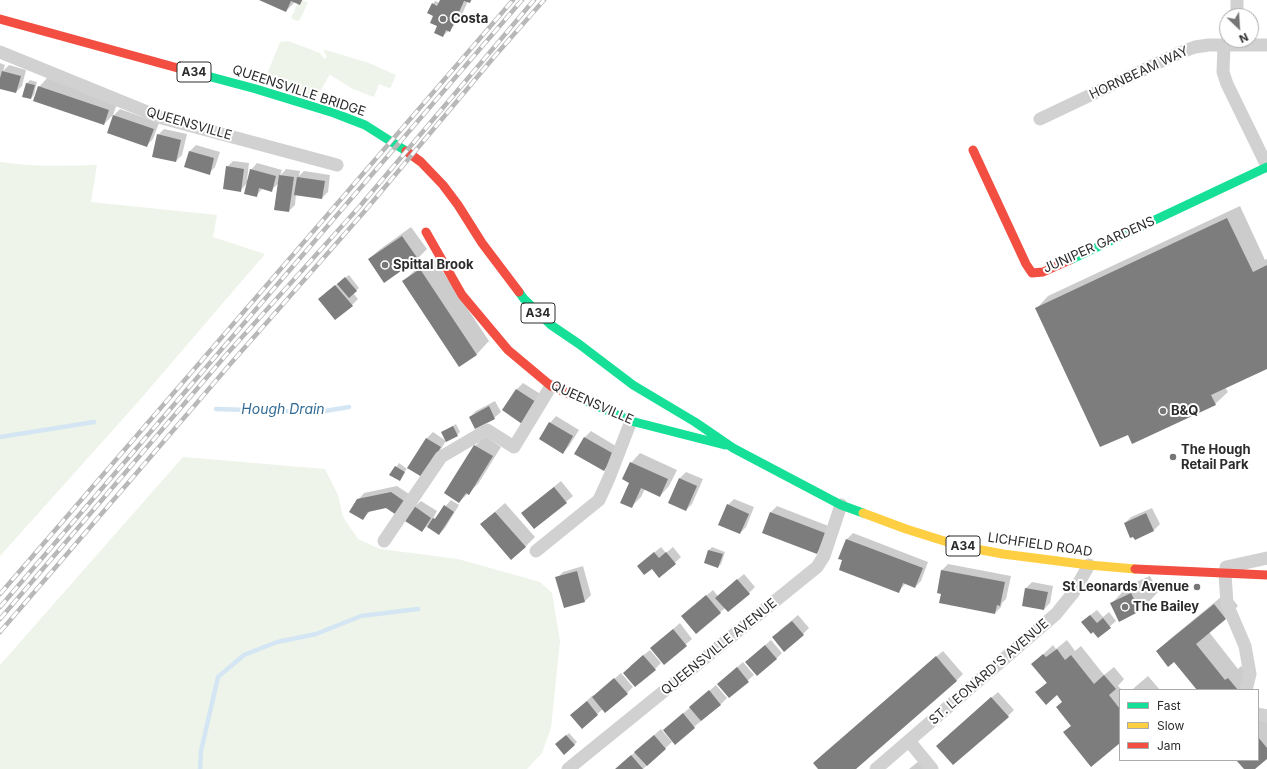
<!DOCTYPE html>
<style>
body{margin:0}
#map{position:relative;width:1267px;height:769px;overflow:hidden;background:#fff;font-family:Inter,sans-serif}
canvas{display:block}
.legend{position:absolute;left:1119px;top:689px;width:140px;height:72px;box-sizing:border-box;background:#fff;border:1px solid #ababab;margin:0;padding:5px 7px;list-style:none;font-size:12px;color:#2c2c2c}
.legend li{display:flex;align-items:center;gap:8px;height:20px}
.legend b{width:20px;border:1px solid #ababab}
.north{position:absolute;left:1219px;top:8px;width:40px;height:40px;box-sizing:border-box;background:#fff;border:1px solid #ababab;border-radius:50%;rotate:155deg;font-size:11px;font-weight:700;line-height:16px;text-align:center;color:#2c2c2c}
.north::after{content:'';display:block;margin:auto;width:14px;height:18px;background:#767676;clip-path:polygon(50% 0,100% 100%,50% 72%,0 100%)}
</style>
<div id="map">
<canvas width="1267" height="769"></canvas>
<ul class="legend">
<li><b style="height:5px;background:#16e098"></b>Fast</li>
<li><b style="height:5px;background:#ffcf43"></b>Slow</li>
<li><b style="height:5px;background:#f24e42"></b>Jam</li>
</ul>
<div class="north">N</div>
</div>
<script>
const g = document.querySelector('canvas').getContext('2d');
g.lineJoin = 'round';
function paint(path, color) { g.fillStyle = color; g.fill(path, 'evenodd'); }
function strokePath(path, color, width, dash) { g.strokeStyle = color; g.lineWidth = width; g.lineCap = dash ? 'butt' : 'round'; g.setLineDash(dash || []); g.stroke(path); }
function label(font, color, halo, rows, align = 'center') {
  g.font = font + ' Inter,sans-serif'; g.lineWidth = 4; g.setLineDash([]); g.textBaseline = 'middle'; g.strokeStyle = halo; g.fillStyle = color; for (const [text, x, y, turn = 0] of rows) {
    g.save(); g.translate(x, y); g.rotate((+turn || 0) * Math.PI / 180); g.textAlign = isNaN(turn) ? turn : align; if (halo) g.strokeText(text, 0, 0); g.fillText(text, 0, 0); g.restore();
  }
}
paint(new Path2D(`
 M 299,0 L 308,2 L 300,20 L 297,21 L 291,18 Z
 M 288,41 L 320,53 L 324,59 L 327,57 L 323,50 L 326,50 L 369,63 L 396,75 L 391,87 L 389,88 L 379,84 L 374,97 L 353,89 L 332,76 L 330,74 L 317,97 L 289,89 L 265,79 L 280,42 Z
 M 0,162 C 32,167 65,166 97,165 L 91,202 L 217,215 L 213,237 L 265,254 L 138,402 L 0,556 Z
 M 183,457 L 325,469 L 338,495 L 343,517 L 358,539 L 380,549 L 458,559 L 540,582 L 552,593 L 560,641 L 551,728 L 542,753 L 527,769 L 0,769 L 0,665 Z`), '#eef4e9');
paint(new Path2D(`
 M 261,0 L 303,0 L 299,4 L 295,2 L 286,11 Z
 M 441,0 L 472,0 L 470,2 L 468,1 L 459,21 L 443,36 L 438,25 L 436,12 L 433,4 L 435,1 L 440,3 Z
 M 0,63 L 5,65 L 3,71 L 9,65 L 26,70 L 22,86 L 16,92 L 0,87 Z
 M 48,77 L 118,101 L 113,115 L 104,124 L 39,87 Z
 M 30,80 L 37,82 L 34,95 L 31,98 L 27,83 Z
 M 120,109 L 159,123 L 153,139 L 147,145 L 114,115 Z
 M 164,129 L 187,134 L 182,155 L 176,161 L 158,135 Z
 M 196,145 L 220,152 L 215,167 L 209,173 L 185,166 L 190,151 Z
 M 233,161 L 249,163 L 247,180 L 248,180 L 251,170 L 257,163 L 282,170 L 280,176 L 286,169 L 300,171 L 299,176 L 304,171 L 330,175 L 328,192 L 322,198 L 296,194 L 295,205 L 289,211 L 279,183 L 271,190 L 263,188 L 256,196 L 247,183 L 240,191 L 227,167 Z
 M 1240,206 L 1265,260 L 1267,259 L 1267,368 L 1225,387 L 1228,392 L 1215,404 L 1128,433 L 1036,309 L 1048,296 Z
 M 411,227 L 427,249 L 417,259 L 369,259 L 379,250 Z
 M 433,257 L 489,341 L 477,354 L 459,365 L 403,282 L 416,269 Z
 M 349,275 L 359,288 L 353,293 L 358,299 L 352,305 L 325,293 Z
 M 523,383 L 542,395 L 528,416 L 503,410 L 517,389 Z
 M 495,401 L 501,412 L 494,418 L 470,417 L 476,411 Z
 M 556,416 L 579,430 L 569,446 L 563,453 L 540,439 L 550,423 Z
 M 456,424 L 460,432 L 457,435 L 442,432 Z
 M 591,431 L 619,448 L 610,464 L 604,470 L 584,438 Z
 M 433,432 L 446,441 L 428,469 L 408,467 L 399,480 L 391,475 L 399,463 L 407,469 L 427,438 Z
 M 485,436 L 501,447 L 478,484 L 459,502 L 445,493 L 475,446 Z
 M 640,453 L 677,470 L 669,486 L 660,496 L 645,489 L 641,497 L 631,507 L 631,463 Z
 M 686,472 L 703,479 L 692,504 L 686,510 L 669,503 L 680,478 Z
 M 561,481 L 573,496 L 534,528 L 529,507 Z
 M 397,486 L 409,494 L 401,506 L 386,507 L 371,510 L 363,519 L 358,500 L 364,493 Z
 M 734,499 L 754,507 L 746,527 L 740,533 L 728,505 Z
 M 451,500 L 459,505 L 445,528 L 439,534 L 431,522 Z
 M 421,501 L 437,511 L 431,522 L 422,531 L 414,507 Z
 M 505,503 L 535,537 L 525,547 L 481,524 Z
 M 777,506 L 831,527 L 823,547 L 817,553 L 771,512 Z
 M 1152,508 L 1160,524 L 1154,530 L 1125,523 L 1131,517 Z
 M 853,533 L 928,562 L 921,581 L 915,587 L 906,583 L 899,591 L 839,558 L 847,539 Z
 M 661,547 L 666,553 L 673,547 L 681,557 L 659,577 L 652,568 L 638,566 Z
 M 712,547 L 725,552 L 721,564 L 718,567 L 705,562 L 709,550 Z
 M 948,564 L 1011,576 L 1006,599 L 1002,603 L 1001,607 L 995,613 L 942,594 L 942,570 Z
 M 583,566 L 591,595 L 585,601 L 565,607 L 557,578 L 563,572 Z
 M 744,574 L 755,587 L 749,593 L 725,608 L 697,633 L 689,610 L 713,590 L 718,596 Z
 M 1150,576 L 1158,592 L 1140,611 L 1111,604 L 1129,585 Z
 M 1032,582 L 1053,586 L 1050,603 L 1044,609 L 1026,588 Z
 M 1227,592 L 1238,606 L 1209,632 L 1238,669 L 1241,666 L 1251,678 L 1242,690 L 1198,690 L 1174,661 L 1157,651 L 1170,639 Z
 M 1097,610 L 1103,617 L 1109,612 L 1116,621 L 1098,637 L 1089,616 Z
 M 798,615 L 809,628 L 803,634 L 779,631 Z
 M 680,623 L 692,639 L 664,663 L 658,642 Z
 M 771,640 L 782,653 L 776,659 L 746,662 Z
 M 1067,640 L 1075,651 L 1081,646 L 1104,675 L 1114,667 L 1124,679 L 1118,686 L 1122,690 L 1120,690 L 1120,741 L 1064,732 L 1072,725 L 1057,707 L 1063,701 L 1057,694 L 1037,692 L 1047,682 L 1033,664 L 1053,645 L 1056,649 Z
 M 650,650 L 661,663 L 655,669 L 630,666 Z
 M 943,651 L 963,674 L 957,680 L 854,769 L 819,769 L 820,757 Z
 M 743,662 L 754,675 L 729,697 L 718,684 Z
 M 621,673 L 633,687 L 627,693 L 603,709 L 582,727 L 578,709 L 593,695 L 594,697 Z
 M 1148,676 L 1160,690 L 1132,690 L 1135,687 Z
 M 716,685 L 727,698 L 721,704 L 694,727 L 664,730 Z
 M 998,692 L 1014,710 L 1008,716 L 943,740 Z
 M 1258,709 L 1267,720 L 1267,758 L 1253,769 L 1245,769 L 1238,760 L 1258,760 Z
 M 661,729 L 672,742 L 643,769 L 616,769 Z
 M 569,733 L 577,742 L 574,745 L 560,741 Z
 M 919,761 L 926,769 L 909,769 Z`), '#0003');
strokePath(new Path2D(`
 M 216,409 L 319,412 L 349,407
 M 0,437 L 94,422
 M 200,769 L 201,751 L 218,677 L 244,655 L 277,642 L 316,634 L 361,616 L 418,609`), '#d4e6f3', 4.5);
paint(new Path2D(`
 M 259,0 L 302,0 L 300,5 L 291,1 L 286,12 Z
 M 440,0 L 471,0 L 470,3 L 464,1 L 450,32 L 446,30 L 443,37 L 434,33 L 437,26 L 430,23 L 433,16 L 427,13 L 432,3 L 437,6 Z
 M 2,71 L 21,76 L 16,93 L 0,89 L 0,78 Z
 M 26,83 L 35,85 L 31,99 L 22,97 Z
 M 38,86 L 109,110 L 104,125 L 33,101 Z
 M 113,115 L 154,129 L 147,147 L 107,133 Z
 M 157,134 L 181,140 L 176,162 L 152,157 Z
 M 189,151 L 214,158 L 210,175 L 184,167 Z
 M 226,166 L 244,169 L 241,192 L 223,189 Z
 M 250,169 L 276,176 L 272,192 L 259,188 L 257,197 L 244,194 Z
 M 279,175 L 294,177 L 289,212 L 274,210 Z
 M 297,177 L 325,181 L 322,199 L 294,195 Z
 M 1227,218 L 1253,272 L 1267,265 L 1267,369 L 1211,395 L 1216,405 L 1132,444 L 1128,435 L 1100,447 L 1035,308 Z
 M 402,236 L 418,259 L 384,283 L 368,259 Z
 M 420,269 L 477,355 L 459,367 L 402,281 Z
 M 345,277 L 357,291 L 349,298 L 337,284 Z
 M 335,285 L 353,306 L 335,320 L 318,299 Z
 M 516,389 L 536,402 L 522,424 L 502,410 Z
 M 489,406 L 495,419 L 475,429 L 469,417 Z
 M 549,422 L 573,436 L 563,454 L 539,439 Z
 M 453,426 L 458,436 L 446,442 L 441,432 Z
 M 584,437 L 614,454 L 604,471 L 574,454 Z
 M 426,438 L 441,447 L 422,477 L 407,468 Z
 M 474,445 L 493,456 L 469,495 L 466,493 L 459,503 L 444,493 Z
 M 630,462 L 668,479 L 660,497 L 641,488 L 632,508 L 620,503 L 629,483 L 622,479 Z
 M 395,466 L 405,472 L 400,481 L 389,475 Z
 M 679,478 L 697,486 L 686,511 L 668,503 Z
 M 554,487 L 567,503 L 534,529 L 521,513 Z
 M 391,492 L 404,501 L 395,514 L 386,508 L 368,512 L 363,520 L 349,512 L 357,499 Z
 M 727,504 L 749,514 L 740,534 L 718,525 Z
 M 444,505 L 454,512 L 439,535 L 427,527 L 433,518 L 435,519 Z
 M 414,506 L 431,518 L 422,532 L 405,521 Z
 M 495,512 L 526,547 L 511,560 L 480,524 Z
 M 770,512 L 825,533 L 817,554 L 762,533 Z
 M 1146,513 L 1154,531 L 1135,540 L 1133,537 L 1130,538 L 1124,523 Z
 M 846,539 L 923,568 L 915,588 L 903,583 L 899,593 L 839,570 L 842,560 L 838,559 Z
 M 708,550 L 723,554 L 718,568 L 704,563 Z
 M 654,552 L 659,558 L 666,552 L 676,564 L 659,578 L 652,569 L 644,575 L 637,566 Z
 M 941,570 L 1005,582 L 1000,606 L 997,605 L 995,614 L 939,603 L 941,594 L 937,593 Z
 M 577,571 L 585,602 L 564,608 L 555,577 Z
 M 737,579 L 750,594 L 728,612 L 715,598 Z
 M 1025,588 L 1048,592 L 1044,610 L 1022,606 Z
 M 1131,593 L 1140,611 L 1119,622 L 1110,603 Z
 M 706,595 L 721,613 L 696,634 L 681,616 Z
 M 1214,604 L 1226,619 L 1196,644 L 1225,680 L 1228,678 L 1238,690 L 1197,690 L 1174,662 L 1168,667 L 1156,651 Z
 M 1090,615 L 1097,623 L 1103,618 L 1111,628 L 1098,638 L 1093,632 L 1091,634 L 1081,622 Z
 M 792,621 L 804,635 L 784,652 L 772,637 Z
 M 673,629 L 687,646 L 664,665 L 650,648 Z
 M 765,645 L 777,659 L 757,676 L 745,662 Z
 M 1057,649 L 1065,660 L 1071,655 L 1094,684 L 1104,675 L 1116,689 L 1109,695 L 1120,709 L 1120,743 L 1091,767 L 1063,732 L 1071,726 L 1056,707 L 1062,702 L 1057,695 L 1046,705 L 1035,692 L 1047,683 L 1031,664 L 1043,654 L 1046,657 Z
 M 643,655 L 656,670 L 635,687 L 623,673 Z
 M 936,656 L 957,681 L 856,769 L 818,769 L 813,763 Z
 M 737,667 L 749,682 L 729,698 L 717,684 Z
 M 614,678 L 628,694 L 605,713 L 592,697 Z
 M 709,690 L 721,705 L 701,721 L 689,707 Z
 M 991,697 L 1009,717 L 953,765 L 936,746 Z
 M 587,701 L 598,715 L 582,729 L 570,715 Z
 M 683,713 L 695,728 L 675,745 L 663,730 Z
 M 566,735 L 575,745 L 564,755 L 555,744 Z
 M 654,735 L 666,749 L 647,766 L 634,752 Z
 M 1258,737 L 1267,748 L 1267,759 L 1255,769 L 1244,769 L 1236,760 L 1258,760 Z
 M 631,755 L 643,769 L 615,769 Z`), '#7d7d7d');
strokePath(new Path2D(`
 M 1237,16 L 1237,0
 M 1224,45 L 1223,72 L 1227,84 L 1267,166
 M 0,52 L 162,118 L 337,165
 M 1040,119 L 1179,53 L 1195,47 L 1209,45 L 1267,45
 M 384,541 L 441,457 L 487,430 L 514,447 L 551,386
 M 536,551 L 599,500 L 609,478 L 631,421
 M 1226,567 L 1267,558
 M 1225,574 L 1227,604 L 1245,646 L 1250,674 L 1246,690
 M 1258,714 L 1267,716
 M 909,741 L 932,769
 M 568,769 L 817,567 L 824,556 L 841,505
 M 876,769 L 1056,614 L 1073,593 L 1089,565`), '#d1d1d1', 13);
strokePath(new Path2D(`
 M 185,70 L 256,89 L 334,113 L 365,125 L 406,151
 M 1070,260 L 1267,167
 M 519,292 L 524,299 L 551,325 L 579,344 L 633,385 L 695,422 L 733,448 L 841,505 L 863,513
 M 581,399 L 631,421 L 725,445`), '#16e098', 9);
strokePath(new Path2D(`
 M 863,513 L 906,529 L 960,546 L 1003,554 L 1089,565 L 1135,569`), '#ffcf43', 9);
strokePath(new Path2D(`
 M 0,19 L 185,70
 M 973,150 L 1026,264 L 1032,273 L 1043,272 L 1070,260
 M 406,151 L 421,162 L 443,185 L 458,205 L 482,243 L 519,292
 M 426,232 L 462,295 L 508,350 L 551,386 L 581,399
 M 1135,569 L 1267,575`), '#f24e42', 9);
const rail = new Path2D(`
 M 0,594 L 513,0
 M 0,607 L 522,0
 M 0,619 L 226,355 L 360,206 L 534,0
 M 0,632 L 232,362 L 364,212 L 494,57 L 544,0`);
strokePath(rail, '#b8b8b8', 4.5);
strokePath(rail, '#fff', 3, [9]);
for (const [x, y, r, color] of [
 [443,19,4,"#767676"],
 [385,265,4,"#767676"],
 [1163,411,4,"#767676"],
 [1173,457,4,"#767676"],
 [1197,587,4,"#767676"],
 [1125,607,4,"#767676"]
]) { const dot = new Path2D(); dot.arc(x, y, r, 0, 2 * Math.PI); g.fillStyle = color; g.fill(dot); strokePath(dot, '#fff', 1.5); }
for (const [x, y, w] of [
 [194,72,34],
 [538,313,34],
 [963,546,34]
]) { const box = new Path2D(); box.roundRect(x - w / 2, y - 10, w, 20, 3); g.fillStyle = '#fff'; g.fill(box); strokePath(box, '#2c2c2c', 1); }
label('bold 12px', '#2c2c2c', null, [
 ["A34",194,72],
 ["A34",538,313],
 ["A34",963,546]
]);
label('bold 13px', '#2c2c2c', '#fff', [
 ["Costa",451,19],
 ["Spittal Brook",393,265],
 ["B&Q",1171,411],
 ["The Hough",1181,450],
 ["Retail Park",1181,465],
 ["St Leonards Avenue",1189,587,"right"],
 ["The Bailey",1133,607]
], 'left');
label('13px', '#2c2c2c', '#fff', [
 ["HORNBEAM WAY",1139,73,-25],
 ["QUEENSVILLE BRIDGE",299,91,18],
 ["QUEENSVILLE",189,124,16],
 ["JUNIPER GARDENS",1099,245,-24],
 ["QUEENSVILLE",592,403,24],
 ["LICHFIELD ROAD",1040,545,8],
 ["QUEENSVILLE AVENUE",719,647,-39],
 ["ST. LEONARD'S AVENUE",989,672,-41]
]);
label('italic 14px', '#336b95', '#fff', [
 ["Hough Drain",283,410]
]);
</script>
